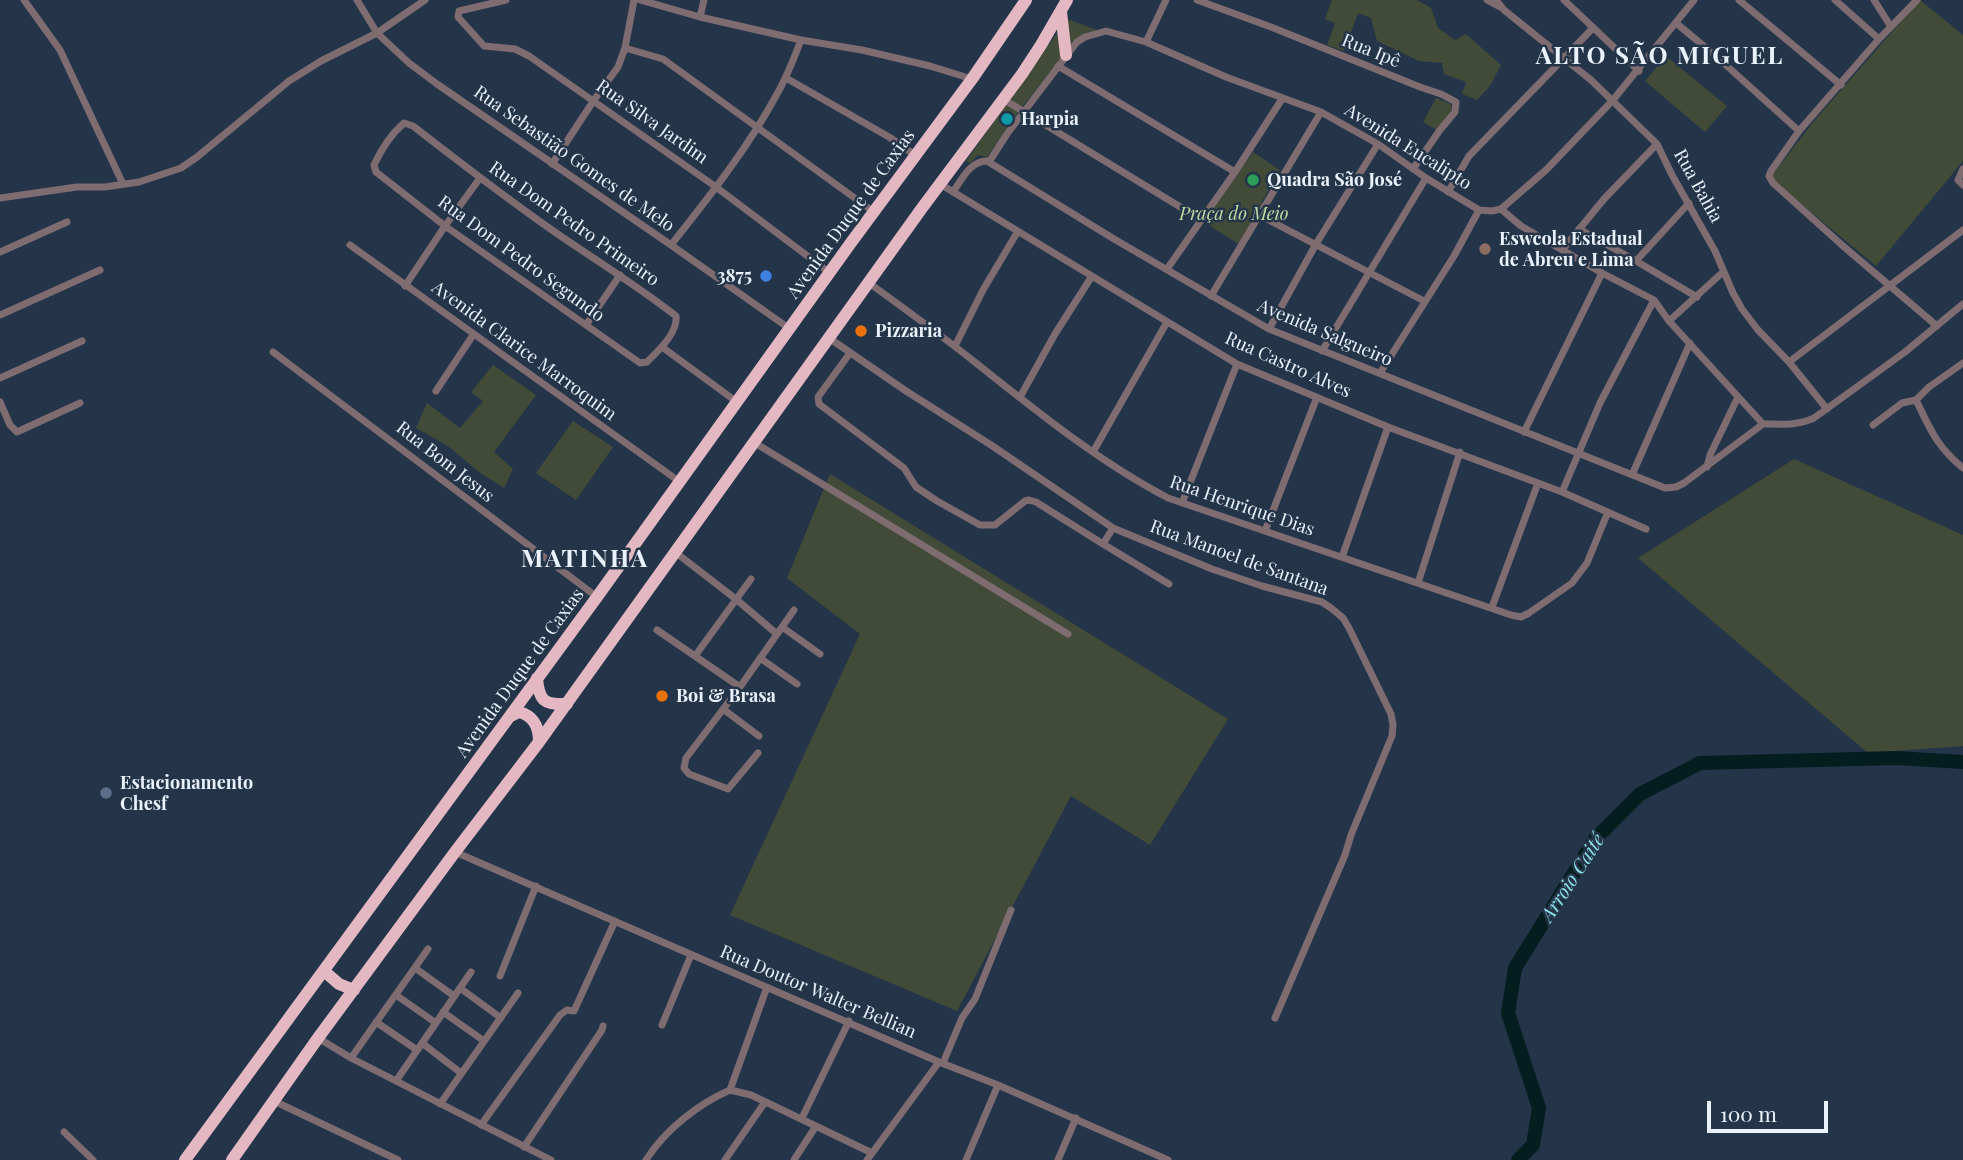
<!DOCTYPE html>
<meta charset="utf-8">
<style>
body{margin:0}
#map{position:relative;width:1963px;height:1160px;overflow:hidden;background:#253549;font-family:"Playfair Display",serif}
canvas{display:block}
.scale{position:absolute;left:1707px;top:1101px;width:121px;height:32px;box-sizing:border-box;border:4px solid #eaf3fd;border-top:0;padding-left:9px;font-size:21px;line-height:24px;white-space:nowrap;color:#eaf3fd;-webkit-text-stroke:5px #253549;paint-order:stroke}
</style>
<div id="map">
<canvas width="1963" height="1160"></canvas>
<div class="scale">100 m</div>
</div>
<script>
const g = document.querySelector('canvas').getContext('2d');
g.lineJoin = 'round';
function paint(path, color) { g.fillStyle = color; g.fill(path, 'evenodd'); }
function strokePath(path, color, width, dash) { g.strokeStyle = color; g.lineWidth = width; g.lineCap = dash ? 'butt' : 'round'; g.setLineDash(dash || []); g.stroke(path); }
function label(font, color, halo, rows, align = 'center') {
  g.font = font + ' "Playfair Display",serif'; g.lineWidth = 5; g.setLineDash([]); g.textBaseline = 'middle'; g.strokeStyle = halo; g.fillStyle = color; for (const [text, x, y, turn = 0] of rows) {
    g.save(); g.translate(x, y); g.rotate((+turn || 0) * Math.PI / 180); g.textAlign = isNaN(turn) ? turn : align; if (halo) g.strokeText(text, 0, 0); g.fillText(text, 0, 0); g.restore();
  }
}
paint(new Path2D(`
 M 1332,0 L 1417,0 L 1431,8 L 1438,28 L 1455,40 L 1466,34 L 1501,65 L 1490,86 L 1477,100 L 1462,94 L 1466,82 L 1444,74 L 1442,63 L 1419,61 L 1377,41 L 1371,18 L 1358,13 L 1344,51 L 1327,45 L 1335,23 L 1325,19 Z
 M 1920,0 L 1963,35 L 1963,161 L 1876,266 L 1770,178 L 1814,121 Z
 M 1067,19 L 1097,30 L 1076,40 L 1021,108 L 987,157 L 978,155 L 970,163 L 966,161 Z
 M 1666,56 L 1727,106 L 1705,132 L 1645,81 Z
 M 1436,98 L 1451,104 L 1452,111 L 1437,130 L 1423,122 Z
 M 1253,152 L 1280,170 L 1261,203 L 1264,205 L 1242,246 L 1197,218 L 1224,184 L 1229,186 Z
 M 493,365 L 536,395 L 494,452 L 513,469 L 504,488 L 479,472 L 448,446 L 416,428 L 427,403 L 460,428 L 483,401 L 471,392 Z
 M 573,421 L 613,447 L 576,500 L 536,473 Z
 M 1794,459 L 1963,535 L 1963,746 L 1868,753 L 1638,558 Z
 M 830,474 L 1228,719 L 1150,845 L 1071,796 L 957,1011 L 730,915 L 860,634 L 787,578 Z`), '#414b37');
strokePath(new Path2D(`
 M 1518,1160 L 1533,1145 L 1539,1108 L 1508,1013 L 1515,968 L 1595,839 L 1640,794 L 1700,763 L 1896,758 L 1963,762`), '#041d1f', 14);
strokePath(new Path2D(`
 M 24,0 L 60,50 L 123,184
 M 357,0 L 377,33 L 409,63 L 437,84 L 671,245 L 790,329
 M 506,0 L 459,11 L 458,17 L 484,46 L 515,49 L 529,56 L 716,187 L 830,273
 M 640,0 L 700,17 L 801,40 L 862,50 L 930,66 L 972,79
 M 1197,0 L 1271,27 L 1420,87 L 1441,94 L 1456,102 L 1455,112 L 1440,130 L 1413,169
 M 1487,0 L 1500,7
 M 1496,0 L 1504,10 L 1591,80 L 1657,144 L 1672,175 L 1715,251 L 1733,293 L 1742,309 L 1758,330 L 1789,362 L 1827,409
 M 1564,0 L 1639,71
 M 1739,0 L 1841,85
 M 1835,0 L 1879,39
 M 1874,0 L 1891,27
 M 1917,0 L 1879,39 L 1799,131 L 1771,171 L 1769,176 L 1773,183 L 1843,246 L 1937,326
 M 700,17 L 704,0
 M 1676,23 L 1717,57 L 1799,131
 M 1146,42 L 1166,0
 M 625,48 L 663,59 L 874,212
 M 1058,66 L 1235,172
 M 786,78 L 889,137 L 915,155
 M 1003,99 L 1200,219
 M 404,123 L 413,126 C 462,164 512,203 565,239 C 602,264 640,288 676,316 C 678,333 658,351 647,362 L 640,363 L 445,226 L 376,172 L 374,165 C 381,150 391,134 404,123 Z
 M 989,162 L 1007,134 L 1077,42 L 1085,37 L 1106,31 L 1146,42 L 1226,77 L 1321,112 L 1378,144 L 1426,178 L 1479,210 L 1492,211 L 1501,209 L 1521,226 L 1602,273 L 1654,300 L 1669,321 L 1763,424
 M 552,164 L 594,100 L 618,67 L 625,48 L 634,0
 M 1963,169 L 1958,180 L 1963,185
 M 940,184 L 1237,364 L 1388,427 L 1562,492 L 1646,529
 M 953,192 C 962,179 970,161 987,161 L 1114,239 L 1269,329 L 1665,488 L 1676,487 L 1684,483 L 1763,424
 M 1448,192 L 1469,156 L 1593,28
 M 0,198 L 77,187 L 105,187 L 139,182 L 181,168 L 197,157 L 289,81 L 321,61 L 377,33 L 425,0
 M 1501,209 L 1546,170 L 1613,100 L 1694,0
 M 1259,215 L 1424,301
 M 1579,229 L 1636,261 L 1697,297
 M 350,245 L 680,482
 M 671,245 C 709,197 748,148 777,94 C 787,77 794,58 801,40
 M 1563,249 L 1604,199 L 1657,144
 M 0,252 L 67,222
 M 1636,261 L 1689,203
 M 1167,269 L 1235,172 L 1282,99
 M 869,283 C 905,309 941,335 976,363 C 1038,412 1099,462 1168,498 L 1511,615 L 1521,617 L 1529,613 L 1572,583 L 1587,563 L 1608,512
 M 405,286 L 445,226 L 480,178
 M 1211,296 L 1321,112
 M 0,315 L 100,270
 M 1669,321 L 1723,272
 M 586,325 L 620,275
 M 1269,329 L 1316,244 L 1378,144
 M 829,338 L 906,391 L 991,445 L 1113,528 L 1212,569 L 1262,586 L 1322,602 L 1331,608 L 1343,618 L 1349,628 L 1391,714 L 1393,725 L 1392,736 L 1351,835 L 1345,855 L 1275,1018
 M 955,346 L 983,290 L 1018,231
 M 662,347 L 737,402
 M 1322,351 L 1426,178
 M 273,352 L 597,597
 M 850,353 L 818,397 L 819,404 L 904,468 L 916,487 L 937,501 L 980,525 L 995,525 L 1025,501 L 1029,500 L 1036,502 L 1103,544 L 1113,528
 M 1789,362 L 1963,230
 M 1380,373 L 1454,256 L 1479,210
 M 0,378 L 82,341
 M 436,391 L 473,335
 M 1020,397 L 1055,334 L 1092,276
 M 1916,400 C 1930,429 1937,447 1963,468
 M 1916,400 L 1929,387 L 1963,363
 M 0,402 L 10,425 L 17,432 L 80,403
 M 1763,424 C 1781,424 1797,426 1814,418 L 1905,352 L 1963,304
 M 1873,425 L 1902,403 L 1916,400
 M 1524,432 L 1602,273
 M 755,443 L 1068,634
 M 1093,452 L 1167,322
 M 1707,467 L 1710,455 L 1738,397
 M 1632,475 L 1690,343
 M 1562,492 L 1600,403 L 1654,300
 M 1182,503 L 1237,364
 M 1265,531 L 1317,397
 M 1103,544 L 1169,584
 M 675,552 L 737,600 L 777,634
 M 1342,557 L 1388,427
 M 1418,583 L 1460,452
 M 1492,607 L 1538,483
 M 782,627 L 820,654
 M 657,630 L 740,687
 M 695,656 L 751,579
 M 760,658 L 797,684
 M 723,709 L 759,736
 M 758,753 L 728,789 L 689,774 L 684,768 L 686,758 L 740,687 L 794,610
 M 455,852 L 939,1062 L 998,1085 L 1168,1160
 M 415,968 L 454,996
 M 500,976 L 536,886
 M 460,988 L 501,1018
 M 396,995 L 436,1023
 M 443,1012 L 484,1041
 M 376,1022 L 417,1050
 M 662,1025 L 691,955
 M 318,1038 L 351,1058 L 551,1160
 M 422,1043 L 461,1073
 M 351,1058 L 428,949
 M 943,1063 L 962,1018 L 975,999 L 1011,910
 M 396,1081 L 471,972
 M 730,1090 L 767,987
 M 274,1101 L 398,1160
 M 440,1104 L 518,993
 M 802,1118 L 849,1021
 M 481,1125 L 560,1015 L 567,1010 L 574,1011 L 615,921
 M 64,1132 L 93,1160
 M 524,1147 L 602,1030 L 603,1026
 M 646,1160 C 665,1130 698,1104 730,1090 L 751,1095 L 872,1153
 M 725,1160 L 765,1102
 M 794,1160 L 816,1126
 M 867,1160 L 939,1062
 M 966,1160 L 998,1085
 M 1058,1160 L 1076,1118`), '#7e6c71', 7);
strokePath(new Path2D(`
 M 1061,12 L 1066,55
 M 537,678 C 539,701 544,705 567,704
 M 509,717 L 519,712 C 534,716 539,727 539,742
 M 324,971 L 339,984 L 354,990
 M 185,1160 L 597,597 L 850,244 L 972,79 L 1026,0
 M 232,1160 L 318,1038 L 455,852 L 539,742 L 922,208 L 1022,74 L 1041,45 L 1067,0`), '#e3b8c3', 12);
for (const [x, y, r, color] of [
 [1007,119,7,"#0f9aa8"],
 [1253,180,7,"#2e9e5b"],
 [1485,249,7,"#8d6e63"],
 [766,276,7,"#3f7fe0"],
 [861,331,7,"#e8710a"],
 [662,696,7,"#e8710a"],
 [106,793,7,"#5c6f8a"]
]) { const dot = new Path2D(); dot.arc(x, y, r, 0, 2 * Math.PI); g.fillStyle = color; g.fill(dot); strokePath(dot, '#253549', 2.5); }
label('18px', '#eaf3fd', '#253549', [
 ["Rua Ipê",1371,51,22],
 ["Rua Silva Jardim",652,122,35],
 ["Avenida Eucalipto",1408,147,32],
 ["Rua Sebastião Gomes de Melo",574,159,35],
 ["Rua Bahia",1698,186,61],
 ["Avenida Duque de Caxias",851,214,-54],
 ["Rua Dom Pedro Primeiro",574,224,35],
 ["Rua Dom Pedro Segundo",521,259,36],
 ["Avenida Salgueiro",1325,333,23],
 ["Avenida Clarice Marroquim",524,351,36],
 ["Rua Castro Alves",1288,365,24],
 ["Rua Bom Jesus",445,462,38],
 ["Rua Henrique Dias",1242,506,19],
 ["Rua Manoel de Santana",1239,558,20],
 ["Avenida Duque de Caxias",520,673,-54],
 ["Rua Doutor Walter Bellian",818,992,23]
]);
label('bold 18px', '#eaf3fd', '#253549', [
 ["Harpia",1021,119],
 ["Quadra São José",1267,180],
 ["Eswcola Estadual",1499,239],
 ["de Abreu e Lima",1499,260],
 ["3875",752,276,"right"],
 ["Pizzaria",875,331],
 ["Boi & Brasa",676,696],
 ["Estacionamento",120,783],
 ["Chesf",120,804]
], 'left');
label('italic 18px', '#c2dda4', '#253549', [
 ["Praça do Meio",1234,214]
]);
label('italic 19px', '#8ce0e8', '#253549', [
 ["Arroio Caité",1573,878,-57]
]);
g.letterSpacing = '2px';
label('bold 24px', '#eaf3fd', '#253549', [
 ["ALTO SÃO MIGUEL",1660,57],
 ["MATINHA",585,560]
]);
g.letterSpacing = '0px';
</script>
